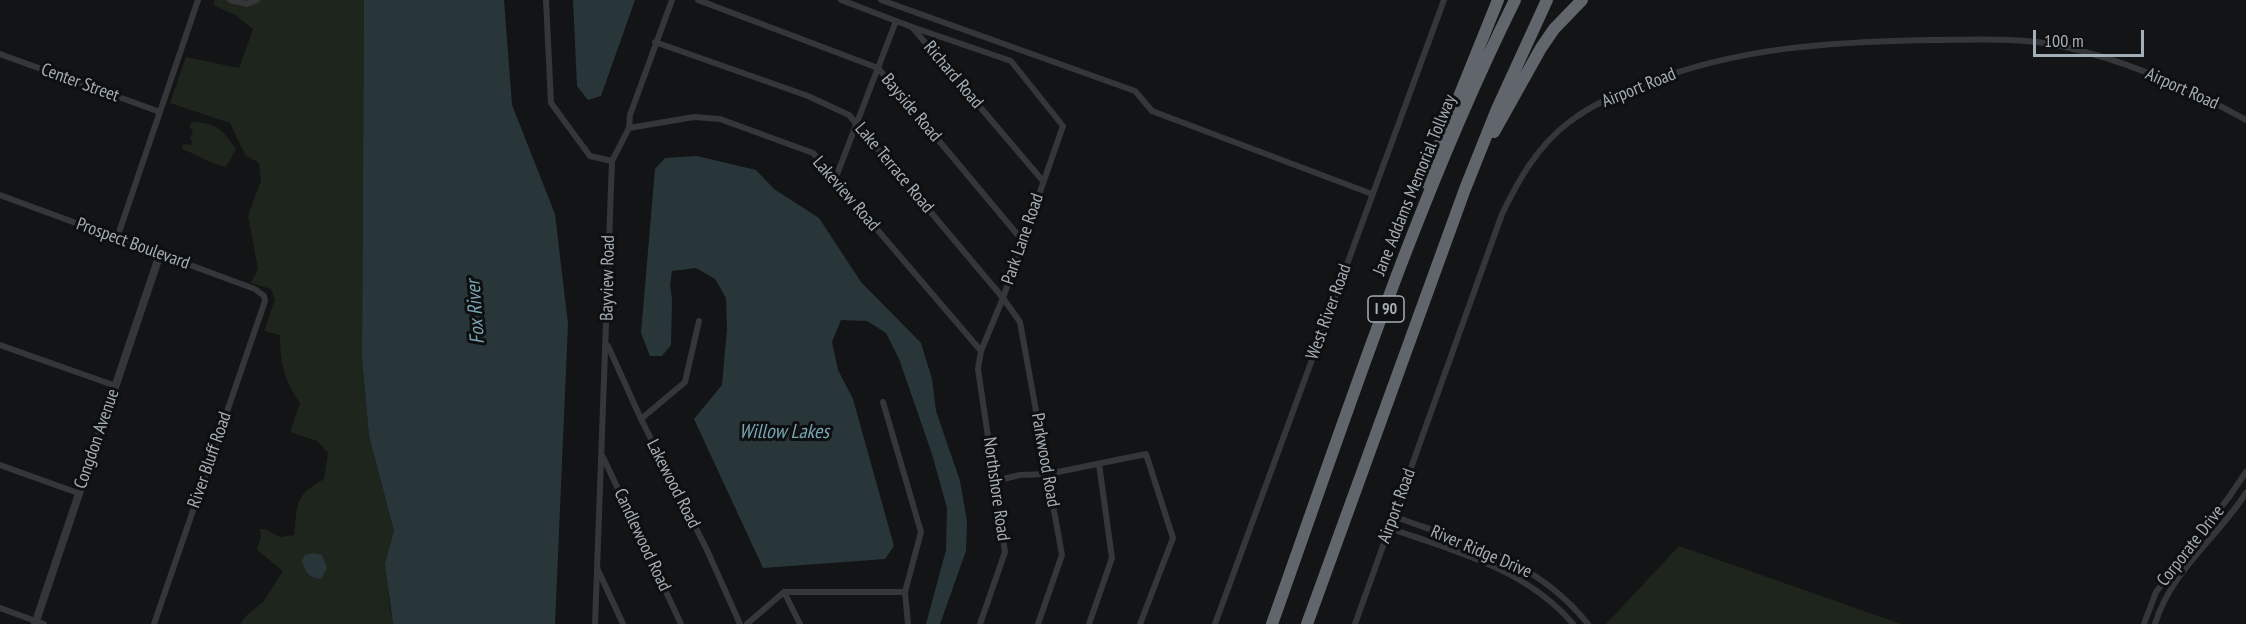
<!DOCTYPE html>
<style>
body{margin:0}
#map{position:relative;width:2246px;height:624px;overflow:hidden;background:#131415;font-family:"PT Sans Narrow",sans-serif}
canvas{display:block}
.scale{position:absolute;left:2033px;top:30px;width:111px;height:27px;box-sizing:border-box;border:3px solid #a4aeb6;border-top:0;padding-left:8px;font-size:18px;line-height:21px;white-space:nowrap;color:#a4aeb6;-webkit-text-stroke:4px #0e0f10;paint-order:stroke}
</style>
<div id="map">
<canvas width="2246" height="624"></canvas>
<div class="scale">100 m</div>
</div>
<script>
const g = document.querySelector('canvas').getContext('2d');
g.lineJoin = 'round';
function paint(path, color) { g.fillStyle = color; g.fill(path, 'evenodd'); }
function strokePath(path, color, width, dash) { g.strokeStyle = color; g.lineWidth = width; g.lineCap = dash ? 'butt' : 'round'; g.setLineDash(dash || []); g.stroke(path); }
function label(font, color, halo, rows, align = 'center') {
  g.font = font + ' "PT Sans Narrow",sans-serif'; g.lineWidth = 6; g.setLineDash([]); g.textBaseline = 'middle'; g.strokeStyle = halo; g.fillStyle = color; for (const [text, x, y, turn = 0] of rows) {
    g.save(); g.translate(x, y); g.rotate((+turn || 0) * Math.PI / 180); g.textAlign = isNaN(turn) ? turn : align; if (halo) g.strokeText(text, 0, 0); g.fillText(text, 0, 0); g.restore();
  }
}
paint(new Path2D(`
 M 215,0 L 364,0 L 362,358 L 369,436 L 394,531 C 387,559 386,596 393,624 L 240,624 L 247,615 L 263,602 L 283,571 L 257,550 L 261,537 L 260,529 L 265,529 L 280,537 L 294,535 C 298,503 293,497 324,479 L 328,453 L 317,441 L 290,432 L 300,403 C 284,380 280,363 280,335 L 264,331 L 275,299 L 271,289 L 251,283 L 258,269 L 248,216 L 261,180 L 259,163 L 245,155 L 230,123 L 170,103 L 186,57 L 239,68 L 253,29 L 235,15 L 213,5 Z
 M 192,122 C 217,123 222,129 236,149 L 226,167 C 210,164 198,155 182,149 L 183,144 L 191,145 L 193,141 L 190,140 L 193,130 L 189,127 Z
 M 1679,546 L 1901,624 L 1606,624 Z`), '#1e251d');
paint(new Path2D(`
 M 364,0 L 504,0 L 512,105 L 555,214 L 568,324 L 555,624 L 393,624 L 385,564 L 394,531 L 369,436 L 362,358 Z
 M 573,0 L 635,0 L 601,96 L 588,100 L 577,86 Z
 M 697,156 L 756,170 L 774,189 L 819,218 L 861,282 L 921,343 L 932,379 L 936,411 L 960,481 L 967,521 L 966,551 L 940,624 L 926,624 L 946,550 L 947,508 L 932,454 L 899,359 L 886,333 L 867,321 L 841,320 L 832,342 L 838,370 L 853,399 L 894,546 L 885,559 L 763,568 L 694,419 L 722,385 L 727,329 L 726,298 L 715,279 L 696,268 L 672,271 L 670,285 L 672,299 L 671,345 L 662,356 L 650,356 L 641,333 L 655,169 L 665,158 Z
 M 313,553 L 322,555 L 327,568 L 321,579 C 308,577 306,573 302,561 L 305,555 Z`), '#293639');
strokePath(new Path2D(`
 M 230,0 L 247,4 L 257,0
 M 546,0 L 551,103 L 590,156 L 612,161
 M 698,0 L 878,68 L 1022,240
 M 841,0 L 912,27 L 1043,181
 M 881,0 L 1135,91 L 1152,111 L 1372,194
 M 912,27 L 1011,61 L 1063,126 L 1003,298 L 981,351 L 978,369 L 1005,552 L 980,624
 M 655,42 L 808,96 L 849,115 L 1003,298 L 1020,322 L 1062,555 L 1038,624
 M 0,54 L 160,112
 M 629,128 L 694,117 L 720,119 L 813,153 L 836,177 L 869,220 L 981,351
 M 836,177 L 896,21
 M 0,195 L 255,289 L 264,296 L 265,301 L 154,624
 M 117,238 L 198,0
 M 0,345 L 116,386
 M 608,346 L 641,419 L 707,550 L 740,624
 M 883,402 L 921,532 L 905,592 L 908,624
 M 641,419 L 685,382 L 699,321
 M 603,457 L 681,624
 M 0,465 L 78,493
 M 995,481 L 1020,475 L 1048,474 L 1146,454 L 1173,538 L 1140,624
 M 1393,516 C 1468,544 1536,559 1588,624
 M 1389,528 C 1454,551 1527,569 1573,624
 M 598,570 L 623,624
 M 784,592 L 800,624
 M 0,608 L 44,624
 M 595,624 L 612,161 L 629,128 L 630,115 L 672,0
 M 747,624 L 784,592 L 905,592
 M 1089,624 L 1112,558 L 1099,464
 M 1215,624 L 1444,0
 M 1355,624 L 1502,214 C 1519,179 1537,147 1568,123 C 1591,105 1617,94 1644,84 C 1739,47 1829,42 1930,40 C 1973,40 2018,37 2061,46 C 2125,60 2189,88 2246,120
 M 2144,624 L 2156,592 L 2229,497 L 2246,472
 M 2155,624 C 2171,571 2217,538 2246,493`), '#34363a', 6);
strokePath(new Path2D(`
 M 35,624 L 160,254`), '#34363a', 8);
strokePath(new Path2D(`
 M 1494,132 L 1541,48 L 1554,29 L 1582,0
 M 1426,183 L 1431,166 L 1498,0
 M 1272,624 C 1347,414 1416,200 1515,0
 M 1307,624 L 1465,189 L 1497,109 L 1547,0`), '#60666b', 12);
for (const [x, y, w] of [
 [1386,309,36]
]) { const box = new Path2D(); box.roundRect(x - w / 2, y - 13, w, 26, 4.5); g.fillStyle = '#0e0f10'; g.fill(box); strokePath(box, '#a4aeb6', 1.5); }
label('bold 16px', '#a4aeb6', null, [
 ["I 90",1386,309]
]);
label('18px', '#a4aeb6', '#0e0f10', [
 ["Richard Road",953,75,50],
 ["Center Street",80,83,20],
 ["Airport Road",1639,88,-22],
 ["Airport Road",2182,89,24],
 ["Bayside Road",911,108,50],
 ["Lake Terrace Road",894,168,50],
 ["Jane Addams Memorial Tollway",1415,185,-68],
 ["Lakeview Road",846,194,49],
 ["Park Lane Road",1023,239,-71],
 ["Prospect Boulevard",133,244,20],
 ["Bayview Road",608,278,-89],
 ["West River Road",1329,312,-70],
 ["Congdon Avenue",97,439,-71],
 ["River Bluff Road",210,460,-71],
 ["Parkwood Road",1045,460,80],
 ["Lakewood Road",673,484,63],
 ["Northshore Road",996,489,82],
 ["Airport Road",1397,506,-70],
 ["Candlewood Road",642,540,65],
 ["Corporate Drive",2191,546,-52],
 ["River Ridge Drive",1481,552,23]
]);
label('italic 20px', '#79a5b3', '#0e0f10', [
 ["Fox River",476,312,-94],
 ["Willow Lakes",784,432]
]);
</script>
